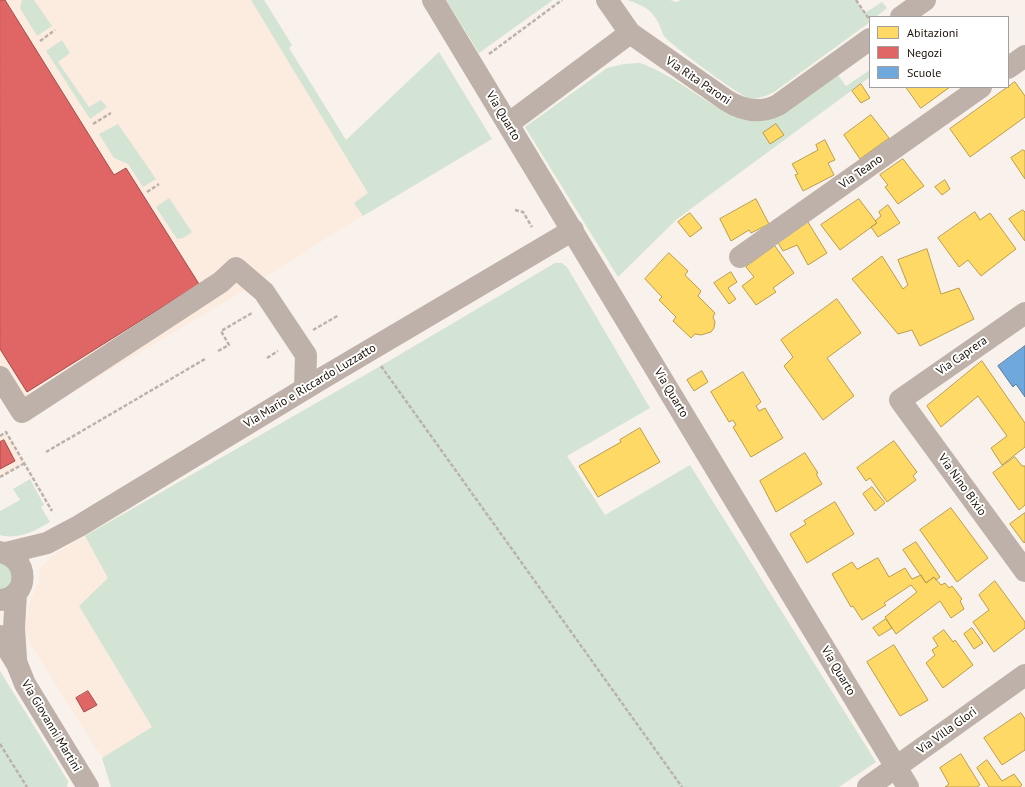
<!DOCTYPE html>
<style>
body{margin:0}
#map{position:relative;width:1025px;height:787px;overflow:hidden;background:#f9f2ec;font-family:"PT Sans",sans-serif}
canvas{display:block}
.legend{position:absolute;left:869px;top:16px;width:140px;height:72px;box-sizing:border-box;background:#fff;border:1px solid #a39f9c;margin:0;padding:5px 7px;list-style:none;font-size:12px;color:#1a1007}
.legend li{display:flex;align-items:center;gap:8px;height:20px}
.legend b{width:20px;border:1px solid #a39f9c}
</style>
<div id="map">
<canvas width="1025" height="787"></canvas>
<ul class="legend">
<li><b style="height:11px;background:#ffd966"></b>Abitazioni</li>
<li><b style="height:11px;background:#e06666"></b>Negozi</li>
<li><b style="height:11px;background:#6fa8dc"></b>Scuole</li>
</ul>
</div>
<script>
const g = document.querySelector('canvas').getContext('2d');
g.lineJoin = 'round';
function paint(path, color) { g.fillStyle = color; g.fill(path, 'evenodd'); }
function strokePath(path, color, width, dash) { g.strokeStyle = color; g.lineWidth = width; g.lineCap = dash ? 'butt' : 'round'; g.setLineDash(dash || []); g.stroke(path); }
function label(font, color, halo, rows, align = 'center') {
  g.font = font + ' "PT Sans",sans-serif'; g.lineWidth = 4; g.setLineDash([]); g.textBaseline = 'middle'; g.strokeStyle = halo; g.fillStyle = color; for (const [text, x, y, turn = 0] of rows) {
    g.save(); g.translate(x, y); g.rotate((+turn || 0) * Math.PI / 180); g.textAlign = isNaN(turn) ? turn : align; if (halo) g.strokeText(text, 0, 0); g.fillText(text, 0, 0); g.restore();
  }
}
paint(new Path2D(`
 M 0,0 L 264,0 L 292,45 L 289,48 L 384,202 L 235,296 L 21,423 L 0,387 Z
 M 6,432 L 25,463 L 0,477 L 0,436 Z
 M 85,536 L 109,578 L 79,606 L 152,727 L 102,758 L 29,642 L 25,629 L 29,604 L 39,580 L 40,569 L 44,564 L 56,553 Z`), '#fcecdf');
paint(new Path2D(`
 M 22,0 L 34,0 L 52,26 L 37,36 L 20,8 Z
 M 251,0 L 264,0 L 292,45 L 289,48 L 346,140 L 439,52 L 492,139 L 363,216 L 354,203 L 368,193 Z
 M 446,0 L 553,0 L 479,53 Z
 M 627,0 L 670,0 L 677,2 L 680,0 L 856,0 L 865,13 L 882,2 L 887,8 L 876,17 L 870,17 L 870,22 L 774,92 C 766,96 757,100 748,98 C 739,95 668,43 664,36 C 662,33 661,28 659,24 C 652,9 642,5 627,0 Z
 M 62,40 L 70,53 L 58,62 L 89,107 L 101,100 L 107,107 L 90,119 L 46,51 Z
 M 640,63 C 675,75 702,102 735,116 L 835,71 L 846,86 L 870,70 L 870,77 L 677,219 L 618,277 L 525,127 L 607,68 L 624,64 Z
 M 118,124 L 156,179 L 143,187 L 128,164 L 114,158 L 99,134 Z
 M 169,198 L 192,232 L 183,238 L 177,239 L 156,207 Z
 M 555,263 L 562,263 L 567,267 L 650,408 L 567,456 L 605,515 L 690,465 L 876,762 L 839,787 L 111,787 L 102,758 L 152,727 L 79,606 L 108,578 L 85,536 L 377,368 Z
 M 30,479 L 44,505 L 41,507 L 50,522 C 35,531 18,540 0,535 L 0,511 L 20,500 L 13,489 Z
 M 0,562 C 9,565 17,577 9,586 C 7,588 3,589 0,591 Z
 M 0,671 L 68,781 L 67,787 L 0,787 Z`), '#d3e3d4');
const homes = new Path2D(`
 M 1015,82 L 1025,96 L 1025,117 L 970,157 L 950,129 Z
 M 861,84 L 870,98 L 861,103 L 852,91 Z
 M 906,87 L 950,87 L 921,108 Z
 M 871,115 L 889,138 L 860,159 L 844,135 Z
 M 776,124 L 784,135 L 770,144 L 763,133 Z
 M 825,140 L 835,160 L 828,163 L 834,175 L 803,191 L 795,175 L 798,174 L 792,164 L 818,150 L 816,145 Z
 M 1023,150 L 1025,151 L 1025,179 L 1011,158 Z
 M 903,159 L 924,186 L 898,204 L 885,187 L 888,185 L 880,175 Z
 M 945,180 L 950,189 L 942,195 L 935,187 Z
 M 756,199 L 769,224 L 751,233 L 749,230 L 731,241 L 720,219 Z
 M 859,199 L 877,223 L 840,250 L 821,225 Z
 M 888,205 L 900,223 L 878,237 L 871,227 L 877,223 L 875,221 L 881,216 L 879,212 Z
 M 1023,210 L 1025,212 L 1025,241 L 1009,219 Z
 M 975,212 L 980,220 L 990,213 L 1016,249 L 981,276 L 968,260 L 959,267 L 938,238 Z
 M 690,213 L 702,228 L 690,237 L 678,222 Z
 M 806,219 L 827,253 L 808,265 L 797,245 L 783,251 L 775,238 Z
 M 775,246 L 794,273 L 773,288 L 776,292 L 756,305 L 742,286 L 754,277 L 746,267 Z
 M 927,249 L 941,294 L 959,288 L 974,319 L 920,346 L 912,330 L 898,334 L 852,279 L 882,256 L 903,289 L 908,285 L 898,260 Z
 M 669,253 L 688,271 L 685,275 L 701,291 L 698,296 L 715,313 L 713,317 L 715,322 L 714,328 L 711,332 L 701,335 L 695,334 L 691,338 L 673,321 L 676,317 L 659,300 L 662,297 L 645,279 Z
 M 731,272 L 737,282 L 728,288 L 736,299 L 729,304 L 714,283 Z
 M 837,299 L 861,333 L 827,358 L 854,396 L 823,420 L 784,366 L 793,357 L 781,340 Z
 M 982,361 L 1025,423 L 1025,447 L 1002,465 L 991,448 L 1007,436 L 978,396 L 941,427 L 927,406 Z
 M 702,371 L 708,382 L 694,391 L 687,380 Z
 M 743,372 L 761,402 L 756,406 L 759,411 L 765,408 L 783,438 L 751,457 L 733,427 L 736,425 L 733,420 L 729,422 L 711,392 Z
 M 640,428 L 660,462 L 598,497 L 579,466 L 621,442 L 620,440 Z
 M 894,441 L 917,472 L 913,476 L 916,480 L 887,502 L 870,478 L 866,481 L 857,468 Z
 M 805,453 L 818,473 L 816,474 L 822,484 L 776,512 L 760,481 Z
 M 1015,457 L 1022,466 L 1025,466 L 1025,505 L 1019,510 L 993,473 Z
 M 872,487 L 885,503 L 875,511 L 863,494 Z
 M 835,502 L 854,534 L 807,563 L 790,534 L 806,524 L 804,521 Z
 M 951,508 L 988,558 L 957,582 L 920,530 Z
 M 1025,513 L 1025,542 L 1024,543 L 1010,524 Z
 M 916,542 L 940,577 L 936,580 L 934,577 L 926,583 L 903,550 Z
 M 878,558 L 889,577 L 905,568 L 912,579 L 921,575 L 926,583 L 934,577 L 941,585 L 945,583 L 949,588 L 952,586 L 962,599 L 960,601 L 964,609 L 951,618 L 940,601 L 896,634 L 885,617 L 917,592 L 911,585 L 884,603 L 886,605 L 862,620 L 853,606 L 851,607 L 832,574 L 852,562 L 857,569 Z
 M 995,581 L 1025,622 L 1025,628 L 994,652 L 973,622 L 989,610 L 979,595 Z
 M 886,619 L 892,628 L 879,636 L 873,628 Z
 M 972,628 L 983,643 L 974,649 L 964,634 Z
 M 944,630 L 953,642 L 955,640 L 973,665 L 943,688 L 926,663 L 935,655 L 932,650 L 938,646 L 933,638 Z
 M 894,645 L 928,700 L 900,716 L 867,662 Z
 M 1021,713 L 1025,719 L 1025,750 L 1002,765 L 984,738 Z
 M 961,754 L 980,785 L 977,787 L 945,787 L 949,784 L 940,768 Z
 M 987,760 L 1002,781 L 1014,774 L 1022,785 L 1020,787 L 989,787 L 977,768 Z`);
paint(homes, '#ffd966');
strokePath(homes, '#ba9d4a', 1);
const shops = new Path2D(`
 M 0,0 L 5,0 L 114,175 L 126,168 L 199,284 L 27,392 L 0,349 Z
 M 4,440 L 15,461 L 0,469 L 0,442 Z
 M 88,691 L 97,705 L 84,712 L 76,698 Z`);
paint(shops, '#e06666');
strokePath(shops, '#a54c4a', 1);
const schools = new Path2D(`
 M 1025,346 L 1025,397 L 1016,384 L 1013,387 L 998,366 Z`);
paint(schools, '#6fa8dc');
strokePath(schools, '#567a9c', 1);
strokePath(new Path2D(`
 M 856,0 L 869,19
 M 40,41 L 55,30
 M 489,54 L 562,0
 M 93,124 L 111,113
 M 147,192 L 159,184
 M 515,210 L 523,212 L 532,227
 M 313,330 L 339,315
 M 218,351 L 229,345 L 221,331 L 252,313
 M 267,358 L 278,351
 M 381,366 L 682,787
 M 0,436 L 6,432 L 52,511
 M 46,452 L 205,359
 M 0,477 L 25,463
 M 0,744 L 27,787`), '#bbb2ac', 2.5, [4, 2]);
strokePath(new Path2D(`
 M 433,0 L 908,787
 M 607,0 L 630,33 L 726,100 C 743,111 760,114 778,105 L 870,39
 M 901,17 L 925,0
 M 1008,68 L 1025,56
 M 508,124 L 630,33
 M 740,257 L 981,87
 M 1025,313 L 900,400 L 1025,571
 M 0,377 L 22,412 L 221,282 L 236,268 L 264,292 L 306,355 L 305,389
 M 0,552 C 30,557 30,598 0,600
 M 6,553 L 47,543 L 79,526 L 321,379 L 573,230
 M 0,636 L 17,664 L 25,684 L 88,787
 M 16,659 L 14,628 L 16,593
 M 868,787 L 1025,675`), '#bdb1a9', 22);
label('12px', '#1a1007', '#fff', [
 ["Via Rita Paroni",698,81,34],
 ["Via Quarto",503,116,59],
 ["Via Teano",861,172,-35],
 ["Via Caprera",962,356,-35],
 ["Via Mario e Riccardo Luzzatto",310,386,-31],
 ["Via Quarto",671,393,59],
 ["Via Nino Bixio",962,485,54],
 ["Via Quarto",838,671,59],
 ["Via Giovanni Martini",51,726,59],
 ["Via Villa Glori",947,731,-36]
]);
</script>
